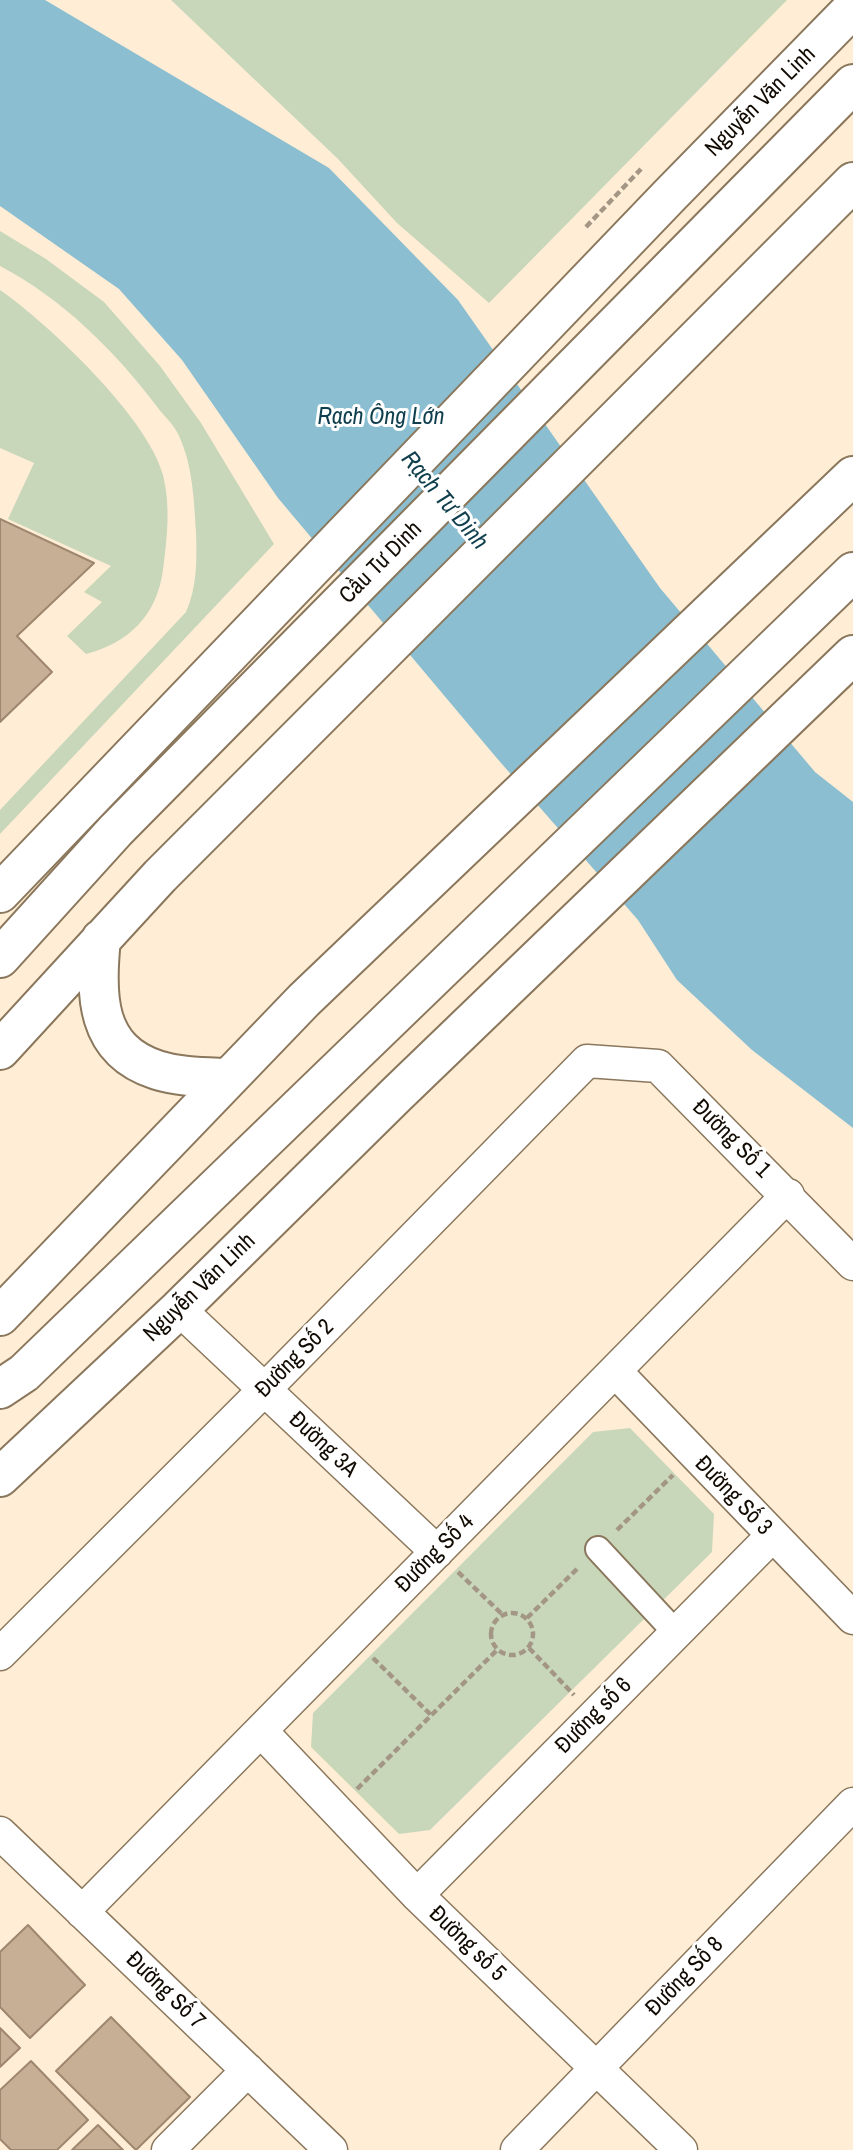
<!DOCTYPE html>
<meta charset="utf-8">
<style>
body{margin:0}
canvas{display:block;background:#ffedd6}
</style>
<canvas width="853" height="2150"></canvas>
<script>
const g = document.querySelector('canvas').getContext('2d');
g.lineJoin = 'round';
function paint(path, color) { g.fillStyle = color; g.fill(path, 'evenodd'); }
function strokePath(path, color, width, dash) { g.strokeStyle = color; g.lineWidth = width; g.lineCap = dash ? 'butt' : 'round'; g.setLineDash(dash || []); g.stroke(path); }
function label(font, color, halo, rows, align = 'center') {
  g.font = font + ' "Archivo Narrow",sans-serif'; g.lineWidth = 6; g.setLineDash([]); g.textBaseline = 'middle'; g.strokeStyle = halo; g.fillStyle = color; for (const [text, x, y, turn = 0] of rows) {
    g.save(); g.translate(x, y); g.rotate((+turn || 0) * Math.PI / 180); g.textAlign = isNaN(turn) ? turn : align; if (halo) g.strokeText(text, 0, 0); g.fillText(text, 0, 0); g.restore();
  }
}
paint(new Path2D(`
 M 171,0 L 787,0 L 489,303 L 397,223 L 338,159 Z
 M 0,231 L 46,259 L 104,302 L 160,366 L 201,423 L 274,544 L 0,834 L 0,810 L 186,612 C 197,587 197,560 196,533 C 194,501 193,468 180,438 C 176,427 165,417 158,408 C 116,352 63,299 0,266 Z
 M 0,290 C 49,324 148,418 163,475 C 171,507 167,538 163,570 C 157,615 129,643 86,654 L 67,636 L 102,602 L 84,592 L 111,566 L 8,519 L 34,463 L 0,448 Z
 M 630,1428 L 714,1514 L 712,1552 L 430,1830 L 399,1834 L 311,1747 L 313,1713 L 593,1432 Z`), '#c8d7ba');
paint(new Path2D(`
 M 0,0 L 45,0 L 329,168 L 458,300 L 660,588 L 815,772 L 853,802 L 853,1128 L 752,1050 L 677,980 L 638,920 L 495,756 L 278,498 L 182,360 L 119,289 L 0,206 Z`), '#8abed0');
const building = new Path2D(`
 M 0,519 L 94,563 L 17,636 L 52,672 L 0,722 Z
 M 28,1925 L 85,1985 L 30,2038 L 0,2007 L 0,1952 Z
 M 111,2017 L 190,2097 L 136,2150 L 56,2071 Z
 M 0,2028 L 20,2048 L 0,2067 Z
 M 31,2061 L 88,2120 L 57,2150 L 11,2150 L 0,2139 L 0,2090 Z
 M 98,2125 L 123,2150 L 72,2150 Z`);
paint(building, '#c7af95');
strokePath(building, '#9e876e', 2);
const pedestrian = new Path2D(`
 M 598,1549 L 676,1633`);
const minor = new Path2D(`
 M 179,1309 L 437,1552
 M 615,1371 L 853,1618
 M 0,1654 L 264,1390 L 587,1061 L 658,1066 L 853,1264
 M 261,1731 L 417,1895 L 681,2150
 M 0,1833 L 331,2150
 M 417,1895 L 772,1536
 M 82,1912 L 788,1195
 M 168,2150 L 248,2070
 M 517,2150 L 853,1804`);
const primary = new Path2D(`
 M 0,893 L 669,196 L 853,8
 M 0,1477 L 179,1309 L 396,1095 L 853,655`);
const trunk = new Path2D(`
 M 101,939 C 95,995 95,1050 157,1070 C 179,1077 205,1077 228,1078
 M 0,958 L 116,830 L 853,84
 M 0,1050 L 160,876 L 853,182
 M 0,1316 L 304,1000 L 853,476
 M 0,1389 L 24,1373 L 853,572`);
strokePath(pedestrian, '#8a775c', 28);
strokePath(minor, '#8a775c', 35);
strokePath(primary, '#8a775c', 42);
strokePath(trunk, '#8a775c', 42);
strokePath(new Path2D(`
 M 586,227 L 641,169
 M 617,1530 L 673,1475
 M 458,1572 L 503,1615
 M491 1634a21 21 0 1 1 42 0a21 21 0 1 1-42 0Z
 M 527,1618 L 578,1568
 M 529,1648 L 574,1695
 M 373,1658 L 431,1715
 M 357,1789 L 498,1649`), '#a49685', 4.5, [7, 3.5]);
strokePath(pedestrian, '#fff', 24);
strokePath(minor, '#fff', 32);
strokePath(primary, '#fff', 38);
strokePath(trunk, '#fff', 38);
label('23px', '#120b03', '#fff', [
 ["Nguyễn Văn Linh",761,102,-45],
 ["Cầu Tư Dinh",381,563,-45],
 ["Đường Số 1",731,1139,45],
 ["Nguyễn Văn Linh",200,1288,-44],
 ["Đường Số 2",295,1359,-45],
 ["Đường 3A",323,1445,43],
 ["Đường Số 3",733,1496,46],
 ["Đường Số 4",435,1554,-45],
 ["Đường số 6",594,1716,-45],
 ["Đường số 5",467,1944,44],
 ["Đường Số 8",685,1977,-46],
 ["Đường Số 7",165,1991,44]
]);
label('italic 24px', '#0f3e4c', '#fff', [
 ["Rạch Ông Lớn",381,418],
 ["Rạch Tư Dinh",444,501,50]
]);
</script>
